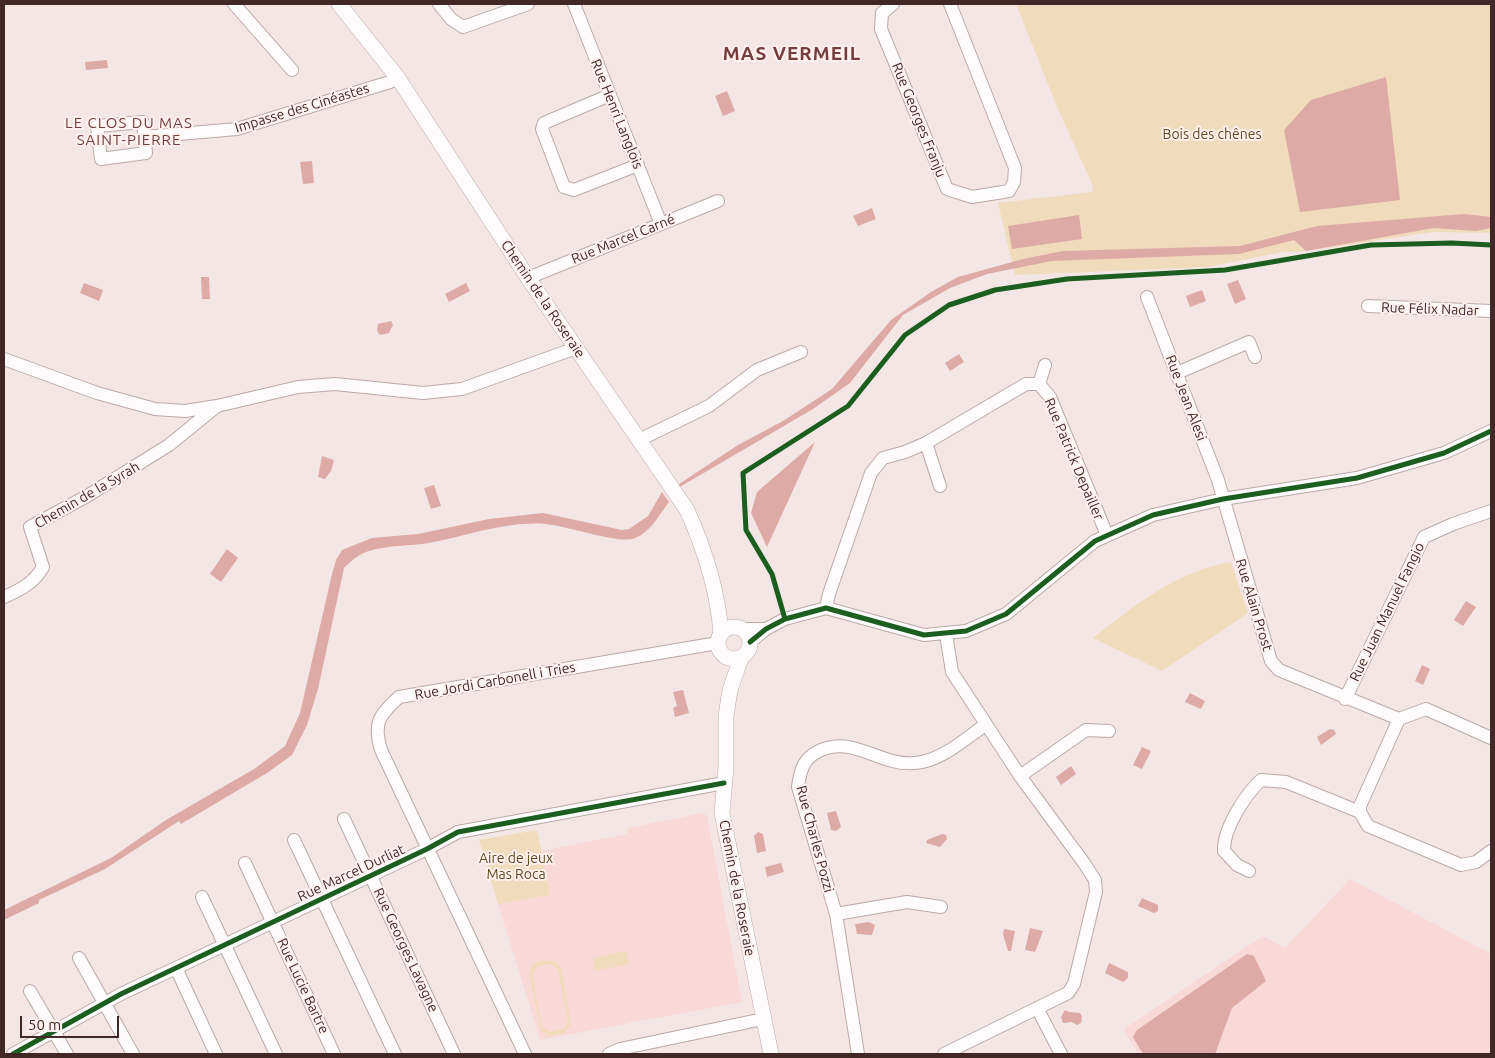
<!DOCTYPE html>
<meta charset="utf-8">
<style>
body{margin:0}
#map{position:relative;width:1495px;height:1058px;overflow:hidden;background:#f4e6e4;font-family:Ubuntu,sans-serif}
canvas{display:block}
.frame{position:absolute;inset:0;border:5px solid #412826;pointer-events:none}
.scale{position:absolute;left:20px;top:1016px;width:99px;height:22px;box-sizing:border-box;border:2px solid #412826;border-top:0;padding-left:6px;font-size:15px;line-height:18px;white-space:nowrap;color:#412826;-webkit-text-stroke:4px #fff1ef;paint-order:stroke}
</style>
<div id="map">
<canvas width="1495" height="1058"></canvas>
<div class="frame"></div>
<div class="scale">50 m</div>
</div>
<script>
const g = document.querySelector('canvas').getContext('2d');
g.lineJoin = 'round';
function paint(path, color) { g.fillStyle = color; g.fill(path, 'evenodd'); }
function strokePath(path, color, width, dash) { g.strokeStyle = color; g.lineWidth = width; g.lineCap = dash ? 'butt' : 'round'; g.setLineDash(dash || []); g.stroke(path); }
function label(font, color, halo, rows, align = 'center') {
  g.font = font + ' Ubuntu,sans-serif'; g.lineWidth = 4; g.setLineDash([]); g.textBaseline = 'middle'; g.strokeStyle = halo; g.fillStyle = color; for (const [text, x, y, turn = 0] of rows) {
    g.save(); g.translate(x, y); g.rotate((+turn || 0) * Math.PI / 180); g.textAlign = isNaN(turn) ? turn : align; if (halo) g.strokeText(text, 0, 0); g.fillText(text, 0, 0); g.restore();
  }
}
paint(new Path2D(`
 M 703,813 L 707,816 L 742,1002 L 540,1040 L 498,904 L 550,895 L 541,851 L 627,834 L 628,828 Z
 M 1350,879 L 1491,954 L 1491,1054 L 1138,1054 L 1124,1029 L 1263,936 L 1285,948 Z`), '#f9d9d6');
paint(new Path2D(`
 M 1016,4 L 1491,4 L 1491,233 L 1434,232 L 1306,251 L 1283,252 L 1207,267 L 1015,275 L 998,203 L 1092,192 L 1093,186 L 1057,107 Z
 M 1231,562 L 1248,613 L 1162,671 L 1093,638 C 1135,605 1177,571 1231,562 Z
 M 537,830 L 550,895 L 498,904 L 479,840 Z
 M 626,951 L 629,964 L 595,971 L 593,958 Z
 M 539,961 L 554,961 L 561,967 L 571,1024 L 564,1033 L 549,1036 L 541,1031 L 529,974 L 531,966 ZM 552,964 L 558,971 L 568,1021 L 565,1028 L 550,1032 L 542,1027 L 532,975 L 538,966 Z`), '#f0dbbc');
paint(new Path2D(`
 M 107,60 L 108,68 L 86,70 L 85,62 Z
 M 1386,77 L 1400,200 L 1300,212 L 1284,130 L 1311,100 Z
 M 727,91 L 735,111 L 723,116 L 715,96 Z
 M 312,161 L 314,183 L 303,184 L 300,162 Z
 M 872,208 L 876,219 L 858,226 L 853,216 Z
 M 1464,214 L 1491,217 L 1491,228 L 1476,231 L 1434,228 L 1306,251 L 1294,240 L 1239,254 L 1052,261 L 987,274 L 950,288 L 903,315 L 850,383 L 813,409 L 678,488 L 676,486 L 738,445 L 783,421 L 832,389 L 891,320 L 931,292 L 958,277 L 1023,259 L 1063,251 L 1240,246 L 1317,226 Z
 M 1079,215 L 1082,239 L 1012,249 L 1008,226 Z
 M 201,277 L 209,277 L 210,299 L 202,299 Z
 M 1238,280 L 1246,299 L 1235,304 L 1227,284 Z
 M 84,283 L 103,290 L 99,301 L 80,293 Z
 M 466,283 L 470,291 L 449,302 L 445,294 Z
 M 1202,290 L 1206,301 L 1190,307 L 1186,296 Z
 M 391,321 L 393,325 L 389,333 L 380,335 L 377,331 L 378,324 Z
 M 959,354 L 964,362 L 950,371 L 945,363 Z
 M 815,442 L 767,547 L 751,513 L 757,492 Z
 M 322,456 L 334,460 L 331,471 L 325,479 L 318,477 Z
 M 434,485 L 441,506 L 431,509 L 424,488 Z
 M 662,492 L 669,502 C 659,515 649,535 632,539 C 616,543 567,526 546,524 C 505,521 468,536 429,543 C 410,546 388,545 369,551 C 359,554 351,561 344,568 L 318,689 L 307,725 L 292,755 L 267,773 L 181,824 L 179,821 L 105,869 L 39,900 L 39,903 L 4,920 L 4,910 L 111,858 L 166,820 L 254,769 L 285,746 L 300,713 L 332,574 L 336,560 L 342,550 L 372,538 L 418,534 L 489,519 L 543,513 L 622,530 L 629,529 L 648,516 Z
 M 227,549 L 238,558 L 221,582 L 210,574 Z
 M 1466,601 L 1476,607 L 1463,626 L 1454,620 Z
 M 1422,665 L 1430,669 L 1423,685 L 1415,681 Z
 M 683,690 L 689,713 L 675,717 L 673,708 L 677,706 L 673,692 Z
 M 1190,693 L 1205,701 L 1201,709 L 1185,702 Z
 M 1330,729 L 1334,730 L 1336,734 L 1321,745 L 1317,737 Z
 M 1142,747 L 1151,751 L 1142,769 L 1133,765 Z
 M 1071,766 L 1076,774 L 1061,785 L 1056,777 Z
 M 836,811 L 841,827 L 836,831 L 831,830 L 827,813 Z
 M 758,832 L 763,834 L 766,851 L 757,853 L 754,836 Z
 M 942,834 L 946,835 L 947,839 L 940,847 L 926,843 L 927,840 Z
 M 781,863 L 784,872 L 767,877 L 765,867 Z
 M 1142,898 L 1158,905 L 1158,911 L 1154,913 L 1138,906 Z
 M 869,922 L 875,925 L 872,935 L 857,934 L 855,924 Z
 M 1030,928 L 1043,931 L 1035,952 L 1025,950 Z
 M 1004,929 L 1015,931 L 1011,951 L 1008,951 L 1003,934 Z
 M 1247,954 L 1254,956 L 1266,981 L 1232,1008 L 1215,1054 L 1143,1054 L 1133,1037 L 1137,1030 Z
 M 1109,963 L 1128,972 L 1128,978 L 1123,982 L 1105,973 Z
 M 1065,1010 L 1069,1012 L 1080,1013 L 1082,1016 L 1081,1023 L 1077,1025 L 1072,1022 L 1063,1023 L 1061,1017 Z`), '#deaaa6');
const minor = new Path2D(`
 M 234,4 L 292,70
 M 439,4 L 451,19 L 463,27 L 528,4
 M 574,4 L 661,224
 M 893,4 L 882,13 L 881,29 L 947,189 L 972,197 L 1009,191 L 1014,182 L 1015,168 L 950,4
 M 610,95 L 544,123 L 542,129 L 564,187 L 574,190 L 638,165
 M 143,122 L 146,153 L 101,159 L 97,126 Z
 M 144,137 L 237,129 L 390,82 L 398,78
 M 528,278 L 718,201
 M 1147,297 L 1218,480 L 1271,661 L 1279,670 L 1399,719 L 1426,709 L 1491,738
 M 1368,306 L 1491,311
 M 4,359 L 97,393 L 155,409 L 185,411 L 217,406 L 298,387 L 335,384 L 423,393 L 462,389 L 576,348
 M 1177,373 L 1249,342 L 1255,357
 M 1039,384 L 1045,365
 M 639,440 L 709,406 L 757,370 L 801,352
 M 926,443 L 940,486
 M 4,597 C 20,590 34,583 43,567 L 30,527 L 87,496 L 169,445 L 217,406
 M 826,608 L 829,594 L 871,473 L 883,458 L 905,452 L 926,443 L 1026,384 L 1039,384 L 1050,397 L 1107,535
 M 742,629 L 766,629
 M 750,642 L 766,629 L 785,619 L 826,608 L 924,635 L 966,631 L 1006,614 L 1095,541 L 1153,515 L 1223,499 L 1357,478 L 1444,453 L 1491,431
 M 1345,699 L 1424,537 L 1453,524 L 1491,511
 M 1399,719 L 1360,806 L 1360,812 L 1368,826 L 1461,865 L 1476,862 L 1491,851
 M 1020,776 L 1086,730 L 1109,731
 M 344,819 L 454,1054
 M 294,840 L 395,1054
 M 245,863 L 334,1054
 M 1249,871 L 1237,865 L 1224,851 C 1223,829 1245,795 1261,780 L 1286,782 L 1360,812
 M 202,897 L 276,1054
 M 836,914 L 907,902 L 941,907
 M 79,958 L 133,1054
 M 176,968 L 216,1054
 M 30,991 L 67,1054
 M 1037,1008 L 1061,1054
 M 13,1054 L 121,994 L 427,849 L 458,832 L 724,783
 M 525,1054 L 381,750 C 373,723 379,715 399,697 L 718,643
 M 609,1054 L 620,1049 L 763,1019
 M 858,1054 L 836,914 L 798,787 C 800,772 803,759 817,752 C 852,733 880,767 915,763 C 941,761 964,740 985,725
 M 944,1054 L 1068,993 L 1074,984 L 1096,892 L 1095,880 L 1084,863 L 1020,776 L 952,672 L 946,634`);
const tertiary = new Path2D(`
 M 339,4 L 398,78 L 528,278 L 687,510 C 705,550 718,590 721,634
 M718 643a16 16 0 1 1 32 0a16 16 0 1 1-32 0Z
 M 741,658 L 730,690 L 726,716 L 726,767 L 722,813 L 771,1054`);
strokePath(minor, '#bba9a7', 14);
strokePath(tertiary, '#bba9a7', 16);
strokePath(minor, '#fdfbfb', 12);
strokePath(tertiary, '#fdfbfb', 15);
strokePath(new Path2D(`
 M 785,619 L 772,574 L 746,530 L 743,473 L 848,406 L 905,335 L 949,305 L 995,290 L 1067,279 L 1225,270 L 1371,245 L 1452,243 L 1491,245
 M 750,642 L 766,629 L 785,619 L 826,608 L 924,635 L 966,631 L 1006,614 L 1095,541 L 1153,515 L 1223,499 L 1357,478 L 1444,453 L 1491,431
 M 13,1054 L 121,994 L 427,849 L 458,832 L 724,783`), '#1b5e20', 5);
label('14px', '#412826', '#fff1ef', [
 ["Impasse des Cinéastes",302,108,-17],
 ["Rue Henri Langlois",617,114,68],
 ["Rue Georges Franju",919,120,68],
 ["Rue Marcel Carné",623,239,-22],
 ["Chemin de la Roseraie",543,299,56],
 ["Rue Félix Nadar",1430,309,2],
 ["Rue Jean Alesi",1186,398,69],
 ["Rue Patrick Depailler",1074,459,67],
 ["Chemin de la Syrah",87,495,-30],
 ["Rue Alain Prost",1254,605,73],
 ["Rue Juan Manuel Fangio",1387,612,-64],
 ["Rue Jordi Carbonell i Tries",495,681,-10],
 ["Rue Charles Pozzi",815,839,75],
 ["Rue Marcel Durliat",351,873,-25],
 ["Chemin de la Roseraie",737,888,79],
 ["Rue Georges Lavagne",406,950,65],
 ["Rue Lucie Bartre",303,986,65]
]);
label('14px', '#5f4a1d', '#fff1ef', [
 ["Bois des chênes",1212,134],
 ["Aire de jeux",516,858],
 ["Mas Roca",516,874]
]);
g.letterSpacing = '1px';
label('15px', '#743d3a', '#fff1ef', [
 ["LE CLOS DU MAS",129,123],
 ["SAINT-PIERRE",129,140]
]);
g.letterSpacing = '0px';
g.letterSpacing = '1px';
label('bold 19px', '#743d3a', '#fff1ef', [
 ["MAS VERMEIL",792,54]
]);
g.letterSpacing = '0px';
</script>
